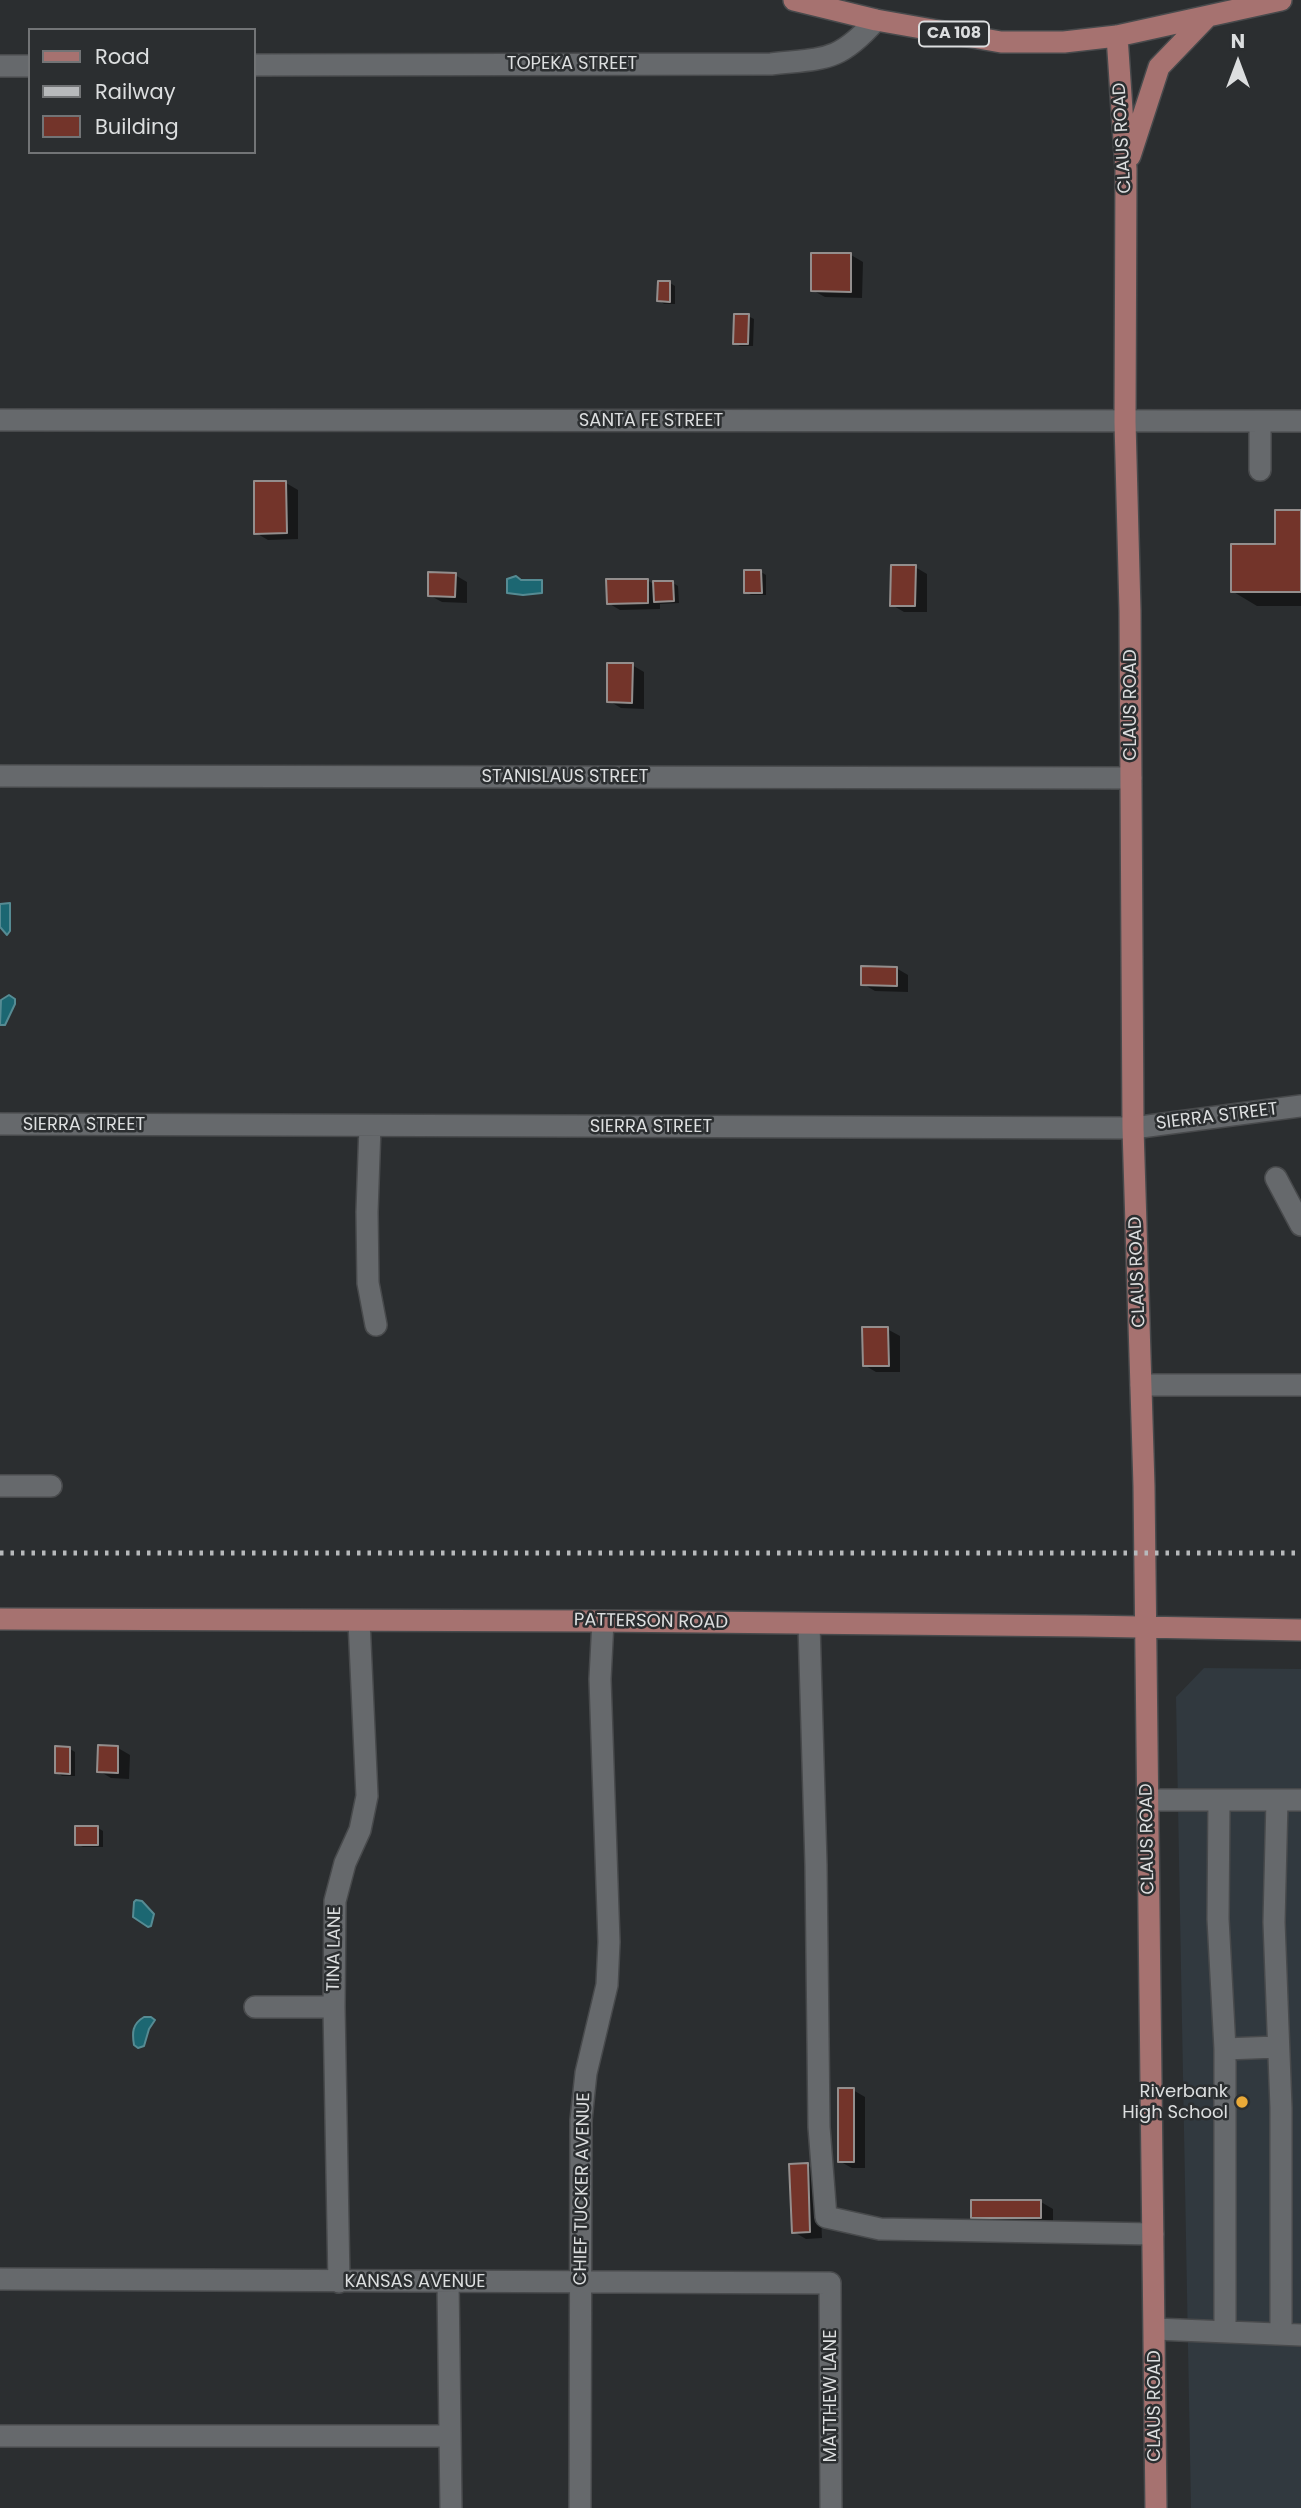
<!DOCTYPE html>
<style>
body{margin:0}
#map{position:relative;width:1301px;height:2508px;overflow:hidden;background:#2b2e30;font-family:Poppins,sans-serif}
canvas{display:block}
.legend{position:absolute;left:28px;top:28px;width:228px;height:126px;box-sizing:border-box;background:#2b2e30;border:2px solid #727476;margin:0;padding:9px 12px;list-style:none;font-size:21px;color:#dcdedf}
.legend li{display:flex;align-items:center;gap:14px;height:35px}
.legend b{width:35px;border:2px solid #727476}
.north{position:absolute;left:1203px;top:28px;width:70px;height:70px;-webkit-text-stroke:5px #2b2e30;paint-order:stroke;rotate:0deg;font-size:19px;font-weight:700;line-height:28px;text-align:center;color:#dcdedf}
.north::after{content:'';display:block;margin:auto;width:24px;height:32px;background:#dcdedf;clip-path:polygon(50% 0,100% 100%,50% 72%,0 100%)}
</style>
<div id="map">
<canvas width="1301" height="2508"></canvas>
<ul class="legend">
<li><b style="height:9px;background:#a67270"></b>Road</li>
<li><b style="height:9px;background:#b7b9bb"></b>Railway</li>
<li><b style="height:19px;background:#73342a"></b>Building</li>
</ul>
<div class="north">N</div>
</div>
<script>
const g = document.querySelector('canvas').getContext('2d');
g.lineJoin = 'round';
function paint(path, color) { g.fillStyle = color; g.fill(path, 'evenodd'); }
function strokePath(path, color, width, dash) { g.strokeStyle = color; g.lineWidth = width; g.lineCap = dash ? 'butt' : 'round'; g.setLineDash(dash || []); g.stroke(path); }
function label(font, color, halo, rows, align = 'center') {
  g.font = font + ' Poppins,sans-serif'; g.lineWidth = 5; g.setLineDash([]); g.textBaseline = 'middle'; g.strokeStyle = halo; g.fillStyle = color; for (const [text, x, y, turn = 0] of rows) {
    g.save(); g.translate(x, y); g.rotate((+turn || 0) * Math.PI / 180); g.textAlign = isNaN(turn) ? turn : align; if (halo) g.strokeText(text, 0, 0); g.fillText(text, 0, 0); g.restore();
  }
}
paint(new Path2D(`
 M 1204,1668 L 1301,1669 L 1301,2508 L 1191,2508 L 1176,1697 Z`), '#31393f');
const water = new Path2D(`
 M 516,576 L 521,580 L 542,580 L 542,593 L 523,595 L 507,593 L 507,579 Z
 M 10,903 L 10,931 L 7,935 L 0,927 L 0,904 Z
 M 9,995 L 15,999 L 15,1004 L 5,1025 L 0,1025 L 1,1000 Z
 M 136,1900 L 142,1901 L 154,1914 L 151,1926 L 148,1927 L 133,1917 L 134,1902 Z
 M 144,2017 L 151,2017 L 155,2020 L 149,2029 L 144,2046 L 138,2048 L 134,2045 C 132,2033 132,2024 144,2017 Z`);
paint(water, '#1c6772');
strokePath(water, '#568b93', 2);
paint(new Path2D(`
 M 851,255 L 863,262 L 862,298 L 825,297 L 812,290 Z
 M 670,283 L 675,286 L 675,304 L 664,304 L 659,300 Z
 M 748,316 L 754,319 L 753,346 L 740,346 L 735,343 Z
 M 286,483 L 298,490 L 298,539 L 268,540 L 256,533 Z
 M 1301,512 L 1301,606 L 1257,606 L 1232,591 L 1276,545 Z
 M 915,567 L 927,574 L 927,612 L 904,612 L 892,605 Z
 M 761,572 L 766,575 L 766,595 L 751,595 L 746,592 Z
 M 455,575 L 467,582 L 467,603 L 442,602 L 429,595 Z
 M 647,580 L 655,585 L 673,583 L 678,586 L 679,603 L 660,604 L 660,609 L 620,610 L 608,603 Z
 M 632,665 L 644,672 L 644,709 L 621,708 L 609,701 Z
 M 896,968 L 908,975 L 908,992 L 875,991 L 863,984 Z
 M 887,1329 L 900,1336 L 900,1372 L 876,1372 L 864,1365 Z
 M 99,1747 L 118,1748 L 130,1755 L 129,1779 L 111,1778 L 99,1771 Z
 M 70,1749 L 75,1752 L 75,1776 L 62,1776 L 57,1772 Z
 M 98,1828 L 103,1831 L 103,1847 L 83,1847 L 77,1844 Z
 M 853,2090 L 865,2097 L 865,2168 L 852,2168 L 839,2161 Z
 M 807,2165 L 819,2172 L 822,2238 L 806,2239 L 794,2232 Z
 M 972,2202 L 1041,2202 L 1053,2209 L 1053,2224 L 985,2224 L 972,2217 Z`), '#0007');
const building = new Path2D(`
 M 811,253 L 851,253 L 851,292 L 811,291 Z
 M 658,281 L 670,281 L 670,302 L 657,301 Z
 M 734,314 L 749,314 L 748,344 L 733,344 Z
 M 254,481 L 286,481 L 287,533 L 254,534 Z
 M 1275,510 L 1301,510 L 1301,592 L 1231,592 L 1231,544 L 1275,544 Z
 M 891,565 L 916,565 L 915,606 L 890,606 Z
 M 744,570 L 761,570 L 762,593 L 744,593 Z
 M 428,572 L 456,573 L 455,597 L 428,596 Z
 M 606,579 L 648,579 L 648,603 L 607,604 Z
 M 653,581 L 673,581 L 674,601 L 654,602 Z
 M 607,663 L 633,663 L 632,703 L 607,702 Z
 M 861,966 L 897,967 L 897,986 L 861,985 Z
 M 862,1327 L 888,1327 L 889,1366 L 863,1366 Z
 M 98,1745 L 118,1746 L 118,1773 L 97,1772 Z
 M 55,1746 L 70,1747 L 70,1774 L 55,1773 Z
 M 75,1826 L 98,1826 L 98,1845 L 75,1845 Z
 M 838,2088 L 854,2088 L 854,2162 L 838,2162 Z
 M 808,2163 L 810,2232 L 792,2233 L 789,2164 Z
 M 971,2200 L 1041,2200 L 1041,2218 L 971,2218 Z`);
paint(building, '#73342a');
strokePath(building, '#938e8d', 2);
const minor = new Path2D(`
 M 254,65 L 771,64 C 824,58 838,63 876,20
 M 0,66 L 30,66
 M 0,420 L 1301,421
 M 1260,422 L 1260,470
 M 0,776 L 1131,778
 M 0,1124 L 1133,1128 L 1301,1106
 M 370,1126 L 367,1212 L 368,1283 L 376,1325
 M 1276,1178 L 1301,1225
 M 1141,1385 L 1301,1385
 M 0,1486 L 51,1486
 M 809,1624 L 816,1865 L 819,2127 L 826,2217 L 880,2229 L 1153,2234
 M 1148,1800 L 1301,1800
 M 1219,1800 L 1218,1919 L 1225,2049 L 1225,2330
 M 1277,1800 L 1274,1922 L 1281,2108 L 1281,2334
 M 255,2007 L 334,2007
 M 1225,2049 L 1277,2047
 M 0,2279 L 830,2283 L 831,2508
 M 339,2282 L 334,2007 L 335,1901 L 345,1863 L 360,1830 L 367,1796 L 359,1621
 M 448,2282 L 451,2508
 M 1155,2329 L 1301,2335
 M 0,2436 L 450,2436
 M 580,2508 L 581,2120 L 586,2073 L 607,1985 L 609,1942 L 600,1679 L 603,1621`);
const major = new Path2D(`
 M 794,0 L 876,20 L 1001,42 L 1064,42 L 1117,36 L 1281,0
 M 1117,36 L 1126,169 L 1125,422 L 1130,611 L 1133,1128 L 1144,1486 L 1156,2508
 M 1130,156 L 1159,67 L 1207,17
 M 0,1619 L 603,1621 L 1085,1626 L 1301,1630`);
strokePath(minor, '#484a4c', 24);
strokePath(major, '#484a4c', 24);
strokePath(minor, '#66696c', 21);
strokePath(major, '#a67270', 21);
strokePath(new Path2D(`
 M 0,1553 L 1301,1553`), '#b7b9bb', 5, [3.5, 7]);
for (const [x, y, r, color] of [
 [1242,2102,7,"#eaaa38"]
]) { const dot = new Path2D(); dot.arc(x, y, r, 0, 2 * Math.PI); g.fillStyle = color; g.fill(dot); strokePath(dot, '#2b2e30', 2.5); }
for (const [x, y, w] of [
 [954,34,70]
]) { const box = new Path2D(); box.roundRect(x - w / 2, y - 12.5, w, 25, 5); g.fillStyle = '#2b2e30'; g.fill(box); strokePath(box, '#dcdedf', 2); }
label('bold 16px', '#dcdedf', null, [
 ["CA 108",954,34]
]);
label('18px', '#dcdedf', '#2b2e30', [
 ["TOPEKA STREET",572,64],
 ["CLAUS ROAD",1123,138,-93],
 ["SANTA FE STREET",651,421],
 ["CLAUS ROAD",1131,705,-90],
 ["STANISLAUS STREET",565,777],
 ["SIERRA STREET",1217,1117,-7],
 ["SIERRA STREET",84,1125],
 ["SIERRA STREET",651,1127],
 ["CLAUS ROAD",1138,1272,-92],
 ["PATTERSON ROAD",651,1622,1],
 ["CLAUS ROAD",1148,1839,-91],
 ["TINA LANE",335,1949,-89],
 ["CHIEF TUCKER AVENUE",583,2189,-89],
 ["KANSAS AVENUE",415,2282],
 ["MATTHEW LANE",831,2396,-90],
 ["CLAUS ROAD",1155,2406,-90]
]);
label('18px', '#dcdedf', '#2b2e30', [
 ["Riverbank",1228,2092],
 ["High School",1228,2113]
], 'right');
</script>
